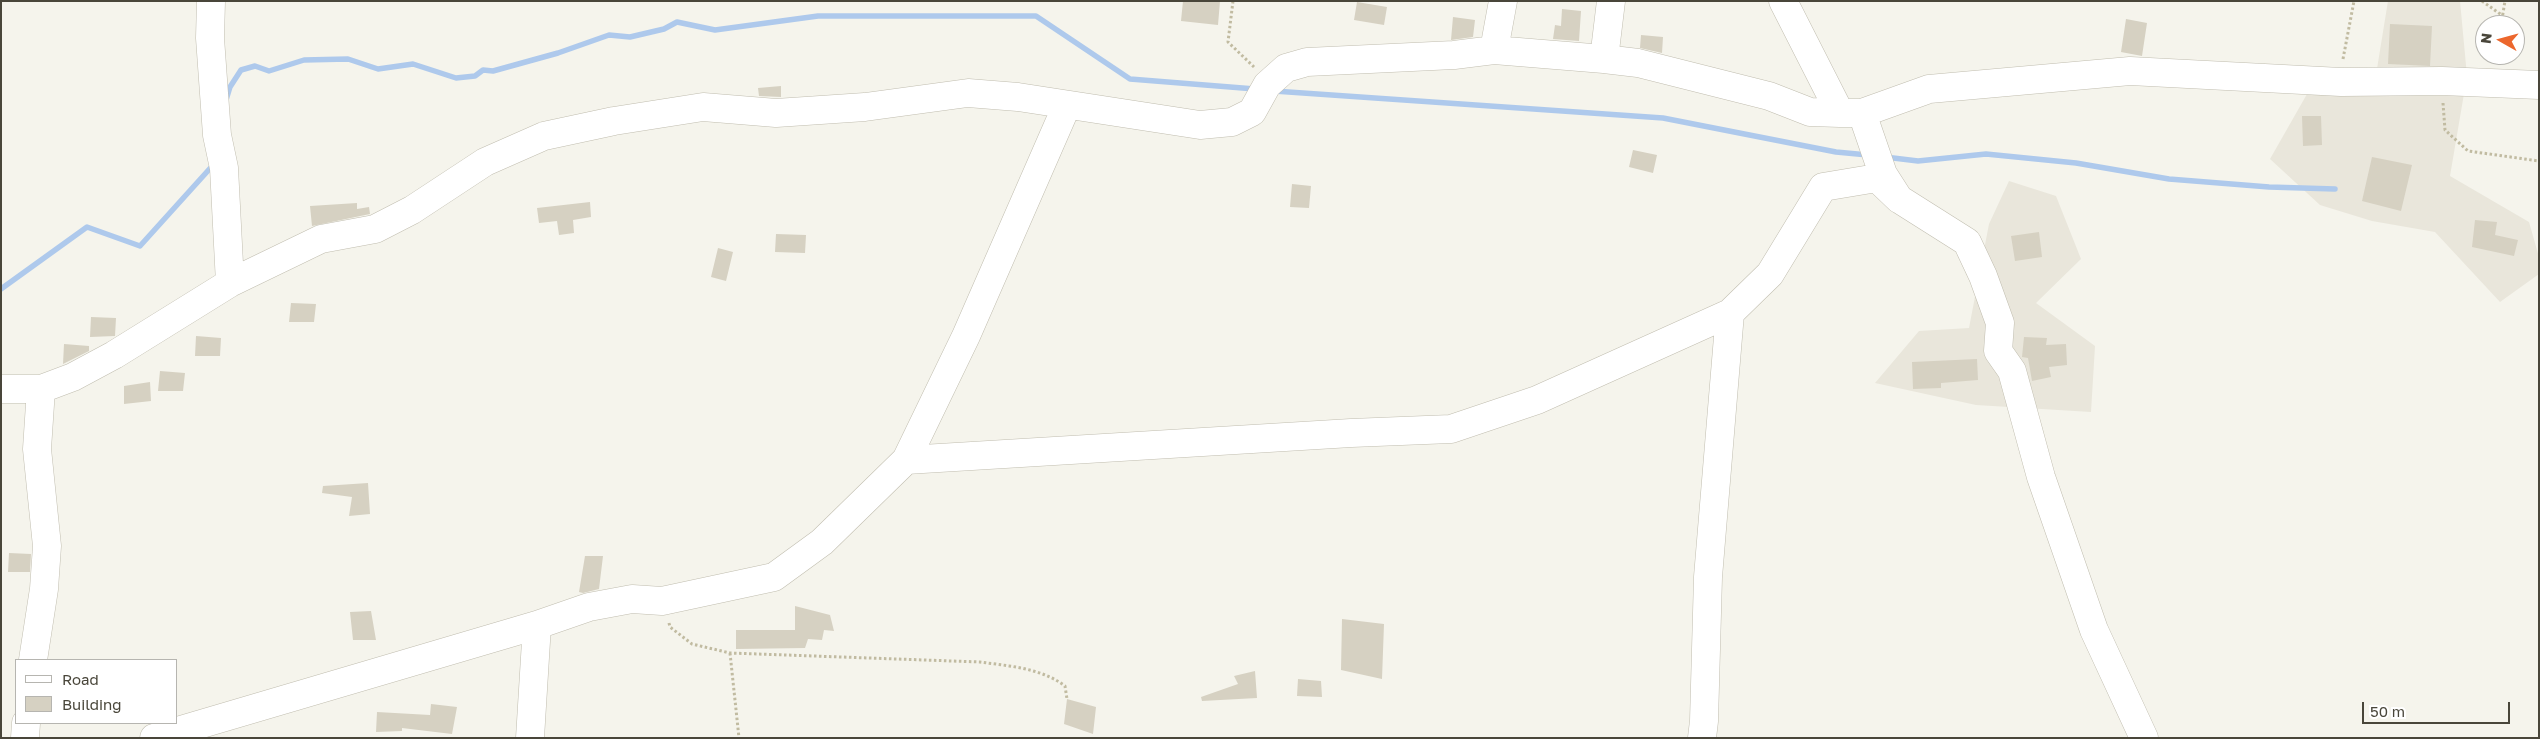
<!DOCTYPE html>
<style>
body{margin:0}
#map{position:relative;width:2540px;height:739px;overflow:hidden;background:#f5f4ec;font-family:"Golos Text",sans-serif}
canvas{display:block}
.frame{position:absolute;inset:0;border:2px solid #49463a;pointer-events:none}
.legend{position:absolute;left:15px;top:659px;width:162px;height:65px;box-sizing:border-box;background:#fff;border:1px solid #b6b5b0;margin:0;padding:6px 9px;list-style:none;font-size:15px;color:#49463a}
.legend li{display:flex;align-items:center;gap:10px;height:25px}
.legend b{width:25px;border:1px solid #b6b5b0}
.north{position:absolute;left:2475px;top:15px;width:50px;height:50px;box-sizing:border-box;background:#fff;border:1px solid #b6b5b0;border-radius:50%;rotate:277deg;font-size:14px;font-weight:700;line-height:20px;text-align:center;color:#49463a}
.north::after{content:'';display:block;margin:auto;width:18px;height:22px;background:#ec672d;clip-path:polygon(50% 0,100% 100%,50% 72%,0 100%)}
.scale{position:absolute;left:2362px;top:702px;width:148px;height:22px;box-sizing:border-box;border:2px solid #49463a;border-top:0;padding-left:6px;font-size:15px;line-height:18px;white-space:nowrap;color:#49463a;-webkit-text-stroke:4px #fff;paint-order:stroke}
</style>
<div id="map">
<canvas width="2540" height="739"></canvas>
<div class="frame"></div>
<ul class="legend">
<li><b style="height:6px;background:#fff"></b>Road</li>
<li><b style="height:14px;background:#d6d1c2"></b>Building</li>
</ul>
<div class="north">N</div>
<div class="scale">50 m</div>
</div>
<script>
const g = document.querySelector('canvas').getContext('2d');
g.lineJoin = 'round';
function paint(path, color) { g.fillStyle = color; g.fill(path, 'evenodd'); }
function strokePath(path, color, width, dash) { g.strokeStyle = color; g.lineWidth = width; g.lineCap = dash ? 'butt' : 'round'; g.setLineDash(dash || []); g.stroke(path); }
paint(new Path2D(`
 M 2388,1 L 2460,1 L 2467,76 L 2450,176 L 2529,222 L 2539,257 L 2539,274 L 2500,302 L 2435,232 L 2372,221 L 2320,205 L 2270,159 L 2315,80 L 2376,75 Z
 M 2009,181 L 2056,196 L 2081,259 L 2036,303 L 2095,346 L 2091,412 L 1976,405 L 1875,383 L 1919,331 L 1969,328 L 1989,224 Z`), '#e9e6db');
strokePath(new Path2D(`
 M 1274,91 L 1663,118 L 1836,152 L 1868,155
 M 226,100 L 230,87 L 241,70 L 255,66 L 269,71 L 304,60 L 348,59 L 378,69 L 413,64 L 456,78 L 475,76 L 483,70 L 493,71 L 558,53 L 609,35 L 630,37 L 664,29 L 677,22 L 715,30 L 818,16 L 1036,16 L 1130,79 L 1255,89
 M 1885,157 L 1918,161 L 1986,154 L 2076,163 L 2169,179 L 2269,187 L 2335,189
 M 1,289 L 87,227 L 140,246 L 214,164`), '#aec9ec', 5.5);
paint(new Path2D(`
 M 1183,1 L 1220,1 L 1218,25 L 1181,21 Z
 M 1357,2 L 1387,7 L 1384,25 L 1354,20 Z
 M 1562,9 L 1581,11 L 1579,41 L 1553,39 L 1555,25 L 1561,26 Z
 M 1453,17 L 1475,20 L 1473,37 L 1451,40 Z
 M 2126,19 L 2147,23 L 2142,56 L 2121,52 Z
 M 2390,24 L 2432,26 L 2430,66 L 2388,64 Z
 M 1641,35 L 1663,37 L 1662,53 L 1640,48 Z
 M 781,86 L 781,97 L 759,96 L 758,88 Z
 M 2302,116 L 2321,116 L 2322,145 L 2303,146 Z
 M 1633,150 L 1657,155 L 1653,173 L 1629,167 Z
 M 2372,157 L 2412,165 L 2401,211 L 2362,201 Z
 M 1292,184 L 1311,186 L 1309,208 L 1290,207 Z
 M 590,202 L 591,217 L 573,220 L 574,233 L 559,235 L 557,221 L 539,223 L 537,208 Z
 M 357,203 L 357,209 L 369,207 L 370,214 L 312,226 L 310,206 Z
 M 2475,220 L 2497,222 L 2495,235 L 2518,240 L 2514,256 L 2472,247 Z
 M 2039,232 L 2042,257 L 2015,261 L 2011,236 Z
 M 776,234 L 806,235 L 805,253 L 775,252 Z
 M 718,248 L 733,252 L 726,281 L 711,277 Z
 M 291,303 L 316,304 L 314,322 L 289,322 Z
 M 91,317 L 116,318 L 115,336 L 90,337 Z
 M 196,336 L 221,338 L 220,356 L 195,356 Z
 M 2024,337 L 2047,338 L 2046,345 L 2066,344 L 2067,365 L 2049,367 L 2051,377 L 2032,381 L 2028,358 L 2022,357 Z
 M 64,344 L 89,346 L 89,351 L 63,364 Z
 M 1977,359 L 1978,380 L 1941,383 L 1941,388 L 1913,389 L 1912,362 Z
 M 160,371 L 185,373 L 183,391 L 158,391 Z
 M 150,382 L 151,401 L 124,404 L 124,386 Z
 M 368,483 L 370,514 L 349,516 L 352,497 L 322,493 L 323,486 Z
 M 9,553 L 31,554 L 30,572 L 8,572 Z
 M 585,556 L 603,556 L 599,589 L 583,593 L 579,592 Z
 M 795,606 L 830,615 L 834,631 L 824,630 L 822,640 L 808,639 L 805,648 L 736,649 L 736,630 L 795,630 Z
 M 371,611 L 376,640 L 353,640 L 350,612 Z
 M 1342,619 L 1384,624 L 1382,679 L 1341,670 Z
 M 1255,671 L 1257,698 L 1202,701 L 1201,697 L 1238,684 L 1234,676 Z
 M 1298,679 L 1321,681 L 1322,697 L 1297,696 Z
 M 1067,699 L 1096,707 L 1093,734 L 1064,724 Z
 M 431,704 L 457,707 L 452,734 L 402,728 L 402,731 L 376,732 L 377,712 L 430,715 Z`), '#d6d1c2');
const minor = new Path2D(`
 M 211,1 L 210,38 L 217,135 L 224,168 L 230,283
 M 1783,1 L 1840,113
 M 1494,50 L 1503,1
 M 1604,59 L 1611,1
 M 1862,113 L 1883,174 L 1899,199 L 1967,242 L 1983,276 L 2000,323 L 1998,351 L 2012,371 L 2041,477 L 2094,630 L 2144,738
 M 1,389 L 41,389
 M 906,460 L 1351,433 L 1451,429 L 1537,400 L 1730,313 L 1770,274 L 1823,187 L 1877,178 L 1899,199
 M 33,660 L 44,589 L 47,546 L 37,449 L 41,389 L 73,377 L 114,355 L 230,283 L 321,239 L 375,229 L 412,210 L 485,162 L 544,136 L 614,121 L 703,107 L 776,113 L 865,107 L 968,93 L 1018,97 L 1200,125 L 1232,122 L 1252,112 L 1267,85 L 1286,68 L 1307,62 L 1454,55 L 1494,50 L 1604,59 L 1638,63 L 1769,96 L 1810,112 L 1840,113 L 1862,113 L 1929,89 L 2130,71 L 2341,82 L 2442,81 L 2539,85
 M 25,738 L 26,723
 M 154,738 L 537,625 L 589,607 L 632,599 L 662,601 L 774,577 L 822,542 L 906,460 L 966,336 L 1067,105
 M 530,738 L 537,625
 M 1702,738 L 1704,721 L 1708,577 L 1730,313`);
strokePath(minor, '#c0bdaf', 29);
strokePath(new Path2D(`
 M 1233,1 L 1228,42 L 1254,67
 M 2482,1 L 2503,16
 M 2501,25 L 2505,1
 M 2343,59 L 2354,1
 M 2443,103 L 2445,130 L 2468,151 L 2539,161
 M 669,623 L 670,627 L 692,644 L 730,653 L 980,662 C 1009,666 1041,668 1065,686 L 1067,699
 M 730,653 L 739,738`), '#c1bba1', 3, [2.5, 2.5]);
strokePath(minor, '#fff', 28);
</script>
